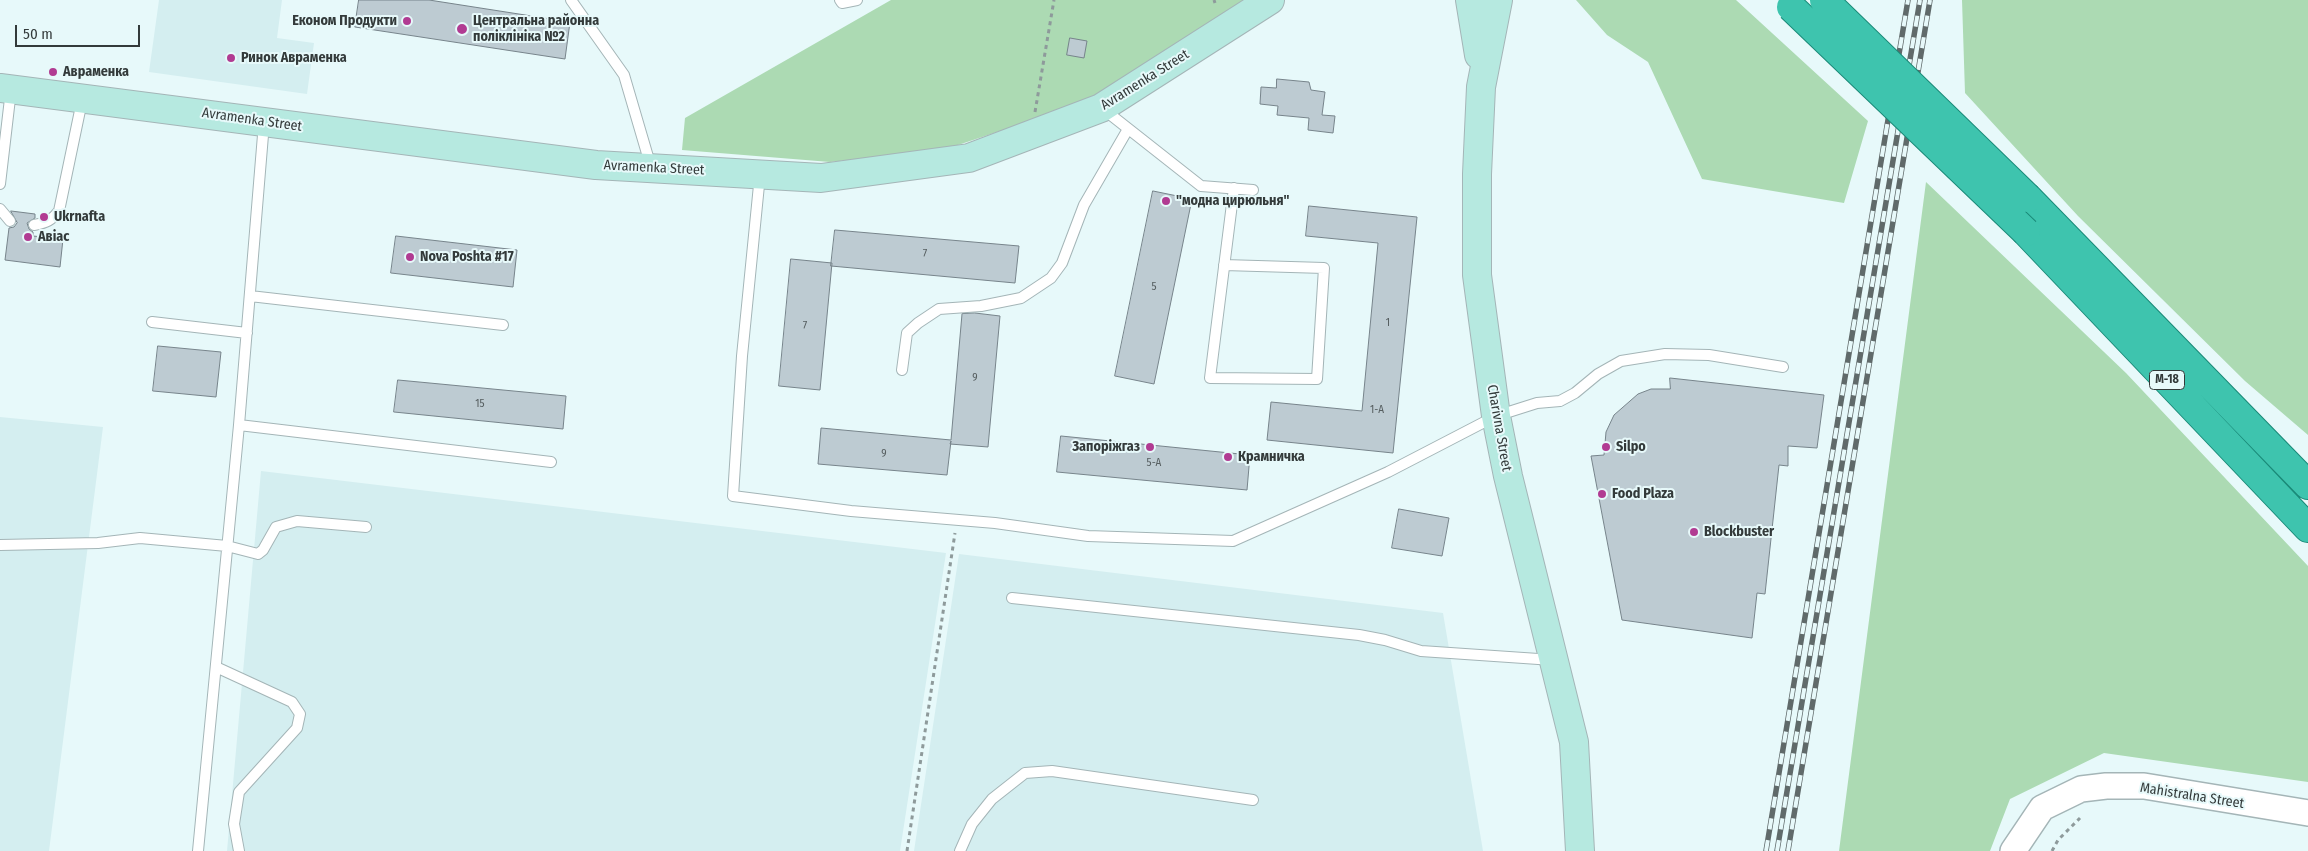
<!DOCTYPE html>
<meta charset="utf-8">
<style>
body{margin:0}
#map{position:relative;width:2308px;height:851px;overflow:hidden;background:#e7f9fa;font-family:"Fira Sans Condensed",sans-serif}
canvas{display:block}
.scale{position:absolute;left:15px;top:25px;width:125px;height:22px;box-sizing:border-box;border:2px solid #333a3a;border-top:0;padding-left:6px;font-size:15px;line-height:18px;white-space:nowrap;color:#333a3a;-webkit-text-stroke:4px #e7f9fa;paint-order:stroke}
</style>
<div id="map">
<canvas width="2308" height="851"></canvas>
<div class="scale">50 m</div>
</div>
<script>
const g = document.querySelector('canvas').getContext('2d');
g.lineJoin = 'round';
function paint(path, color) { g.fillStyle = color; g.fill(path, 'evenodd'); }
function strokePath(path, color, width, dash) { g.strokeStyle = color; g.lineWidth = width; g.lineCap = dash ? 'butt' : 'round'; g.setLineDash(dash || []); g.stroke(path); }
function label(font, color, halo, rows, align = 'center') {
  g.font = font + ' "Fira Sans Condensed",sans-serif'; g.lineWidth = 4; g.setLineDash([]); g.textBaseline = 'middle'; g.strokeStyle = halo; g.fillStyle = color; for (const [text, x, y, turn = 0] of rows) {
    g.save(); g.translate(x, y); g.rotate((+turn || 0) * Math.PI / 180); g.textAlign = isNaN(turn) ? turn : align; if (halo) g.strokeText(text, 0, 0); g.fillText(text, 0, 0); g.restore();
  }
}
paint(new Path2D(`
 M 159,0 L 282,0 L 277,38 L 314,43 L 307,94 L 149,72 Z
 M 0,417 L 103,427 L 49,851 L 0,851 Z
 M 261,471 L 946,553 L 900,851 L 227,851 Z
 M 959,554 L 1443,613 L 1483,851 L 914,851 Z`), '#d4eef0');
paint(new Path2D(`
 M 891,0 L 1247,0 L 1090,101 L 943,150 L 830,162 L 682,150 L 685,118 Z
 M 1576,0 L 1736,0 L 1868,121 L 1844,203 L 1702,179 L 1648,62 L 1607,35 Z
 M 1962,0 L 2308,0 L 2308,435 L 2245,381 L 2078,216 L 1965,93 Z
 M 1926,182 L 2126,373 L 2308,566 L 2308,782 L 2104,753 L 2010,799 L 1990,851 L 1839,851 Z`), '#acdab3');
const building = new Path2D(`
 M 359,0 L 429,0 L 570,22 L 565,59 L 355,27 Z
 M 1070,38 L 1087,41 L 1084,58 L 1067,55 Z
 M 1277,79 L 1309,82 L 1311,90 L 1325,92 L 1322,115 L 1335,116 L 1333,133 L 1308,130 L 1309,118 L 1277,115 L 1278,106 L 1260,104 L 1261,87 L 1276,88 Z
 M 1153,191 L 1192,199 L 1154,384 L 1115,376 Z
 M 1309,206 L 1417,217 L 1393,453 L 1267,440 L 1271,402 L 1362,411 L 1378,243 L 1306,236 Z
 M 11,211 L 35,214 L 35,218 L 27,223 L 29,229 L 33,232 L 33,236 L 63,239 L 60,267 L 5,260 L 9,228 L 14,227 L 17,223 Z
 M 835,230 L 1019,246 L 1015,283 L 831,266 Z
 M 396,236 L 517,250 L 513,287 L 391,273 Z
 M 791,259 L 832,263 L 820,390 L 779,386 Z
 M 975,313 L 1000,316 L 988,447 L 950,444 L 951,441 L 947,475 L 818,464 L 821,428 L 951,440 L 962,314 Z
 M 158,346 L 221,352 L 216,397 L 153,391 Z
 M 1670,378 L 1824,395 L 1817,448 L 1788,446 L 1788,466 L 1779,465 L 1765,594 L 1757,593 L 1752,638 L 1622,620 L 1591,456 L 1604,455 L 1606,432 L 1614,415 L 1638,394 L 1651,389 L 1670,389 Z
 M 398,380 L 566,396 L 563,429 L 394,412 Z
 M 1061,436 L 1250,455 L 1247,490 L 1057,472 Z
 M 1399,509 L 1449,518 L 1442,556 L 1392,548 Z`);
paint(building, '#bdcbd2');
strokePath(building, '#77848b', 1);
const service = new Path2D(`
 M 571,0 L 624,75 L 651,167
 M 840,0 L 842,3 L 857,0
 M 1102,108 L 1201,186 L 1253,190
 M 760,175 L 742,356 L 733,496 L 851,511 L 995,523 L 1088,536 L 1233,541 L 1388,472 L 1496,416 L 1537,403 L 1560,401 L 1575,393 L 1598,374 L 1621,361 L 1665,354 L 1709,355 L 1783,367
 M 0,184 L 11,90
 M 0,209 L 10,221
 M 34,225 C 46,223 52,220 59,211 L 82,101
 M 1224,265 L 1324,268 L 1317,379 L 1210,378 L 1234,188
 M 250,296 L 503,325
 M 152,322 L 247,333
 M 902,370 L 907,333 L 918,323 L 939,309 L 981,306 L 1021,298 L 1051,278 L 1062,263 L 1084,205 L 1128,129
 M 239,425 L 551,462
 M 0,545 L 98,543 L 140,538 L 227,546 L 258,554 L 263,550 L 276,527 L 297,521 L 366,527
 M 1012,598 L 1359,635 L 1385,640 L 1421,651 L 1553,660
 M 216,667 L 292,702 L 300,714 L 297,728 L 239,792 L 234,824 L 239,851
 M 198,851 L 239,425 L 264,123
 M 960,851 L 972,824 L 992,799 L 1025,773 L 1052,771 L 1253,800`);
const tertiary = new Path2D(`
 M 2013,851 L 2042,808 L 2081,789 L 2106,786 L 2144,786 L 2308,813`);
const secondary = new Path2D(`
 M 1470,0 L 1479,55
 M 1498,0 L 1481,87 L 1477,174 L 1477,275 L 1496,416 L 1508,476 L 1574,742 L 1580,851
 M 0,88 L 596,165 L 821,178 L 969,158 L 1101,108 L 1270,0`);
const trunk = new Path2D(`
 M 2028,198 L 2308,485
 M 2026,232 L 2308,528`);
strokePath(service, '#a4b5b7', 12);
strokePath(tertiary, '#a4b5b7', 28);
strokePath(secondary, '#a4b5b7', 30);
strokePath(trunk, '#1a8a78', 30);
strokePath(new Path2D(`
 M 1214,0 L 1215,3
 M 1035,112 L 1054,0
 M 907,851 L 955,533
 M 2052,851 L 2058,840 L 2080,818`), '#8e9a9b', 3, [4, 4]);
strokePath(service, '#fff', 10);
strokePath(tertiary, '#fff', 25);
strokePath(secondary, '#b6e9e0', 28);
strokePath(trunk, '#3ec4ae', 28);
const rail = new Path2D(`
 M 1766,851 L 1908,0
 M 1777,851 L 1920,0
 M 1788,851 L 1930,0`);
strokePath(rail, '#606a6a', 5.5);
strokePath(rail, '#e7f9fa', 4, [11]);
const trunkBridge = new Path2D(`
 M 1824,0 L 2028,198
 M 1791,7 L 2026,232`);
strokePath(trunkBridge, '#1a8a78', 30, []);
strokePath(trunkBridge, '#3ec4ae', 28);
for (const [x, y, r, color] of [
 [407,21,5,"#b13b92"],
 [462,29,6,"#b13b92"],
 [231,58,5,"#b13b92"],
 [53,72,5,"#b13b92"],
 [1166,201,5,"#b13b92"],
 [44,217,5,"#b13b92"],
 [28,237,5,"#b13b92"],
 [410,257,5,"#b13b92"],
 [1150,447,5,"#b13b92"],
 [1606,447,5,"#b13b92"],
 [1228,457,5,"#b13b92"],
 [1602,494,5,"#b13b92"],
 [1694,532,5,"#b13b92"]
]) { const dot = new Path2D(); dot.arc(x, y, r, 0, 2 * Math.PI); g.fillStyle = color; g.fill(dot); strokePath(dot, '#e7f9fa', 2); }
label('11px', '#565e60', null, [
 ["7",925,254],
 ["5",1154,287],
 ["1",1388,323],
 ["7",805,326],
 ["9",975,378],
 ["15",480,404],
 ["1-А",1377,410],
 ["9",884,454],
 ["5-А",1154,463]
]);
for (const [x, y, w] of [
 [2167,380,35]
]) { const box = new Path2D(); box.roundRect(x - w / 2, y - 9.5, w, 19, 4); g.fillStyle = '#e7f9fa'; g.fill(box); strokePath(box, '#333a3a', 1); }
label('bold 12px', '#333a3a', null, [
 ["М-18",2167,380]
]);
label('bold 14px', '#333a3a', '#e7f9fa', [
 ["Економ Продукти",397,21,"right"],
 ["Центральна районна",473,21],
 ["поліклініка №2",473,37],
 ["Ринок Авраменка",241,58],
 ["Авраменка",63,72],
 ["\"модна цирюльня\"",1176,201],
 ["Ukrnafta",54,217],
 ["Авіас",38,237],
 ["Nova Poshta #17",420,257],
 ["Запоріжгаз",1140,447,"right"],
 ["Silpo",1616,447],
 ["Крамничка",1238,457],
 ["Food Plaza",1612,494],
 ["Blockbuster",1704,532]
], 'left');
label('14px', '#333a3a', '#e7f9fa', [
 ["Avramenka Street",1145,80,-32],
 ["Avramenka Street",252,120,8],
 ["Avramenka Street",654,168,3],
 ["Charivna Street",1499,428,80],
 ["Mahistralna Street",2192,796,9]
]);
</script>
